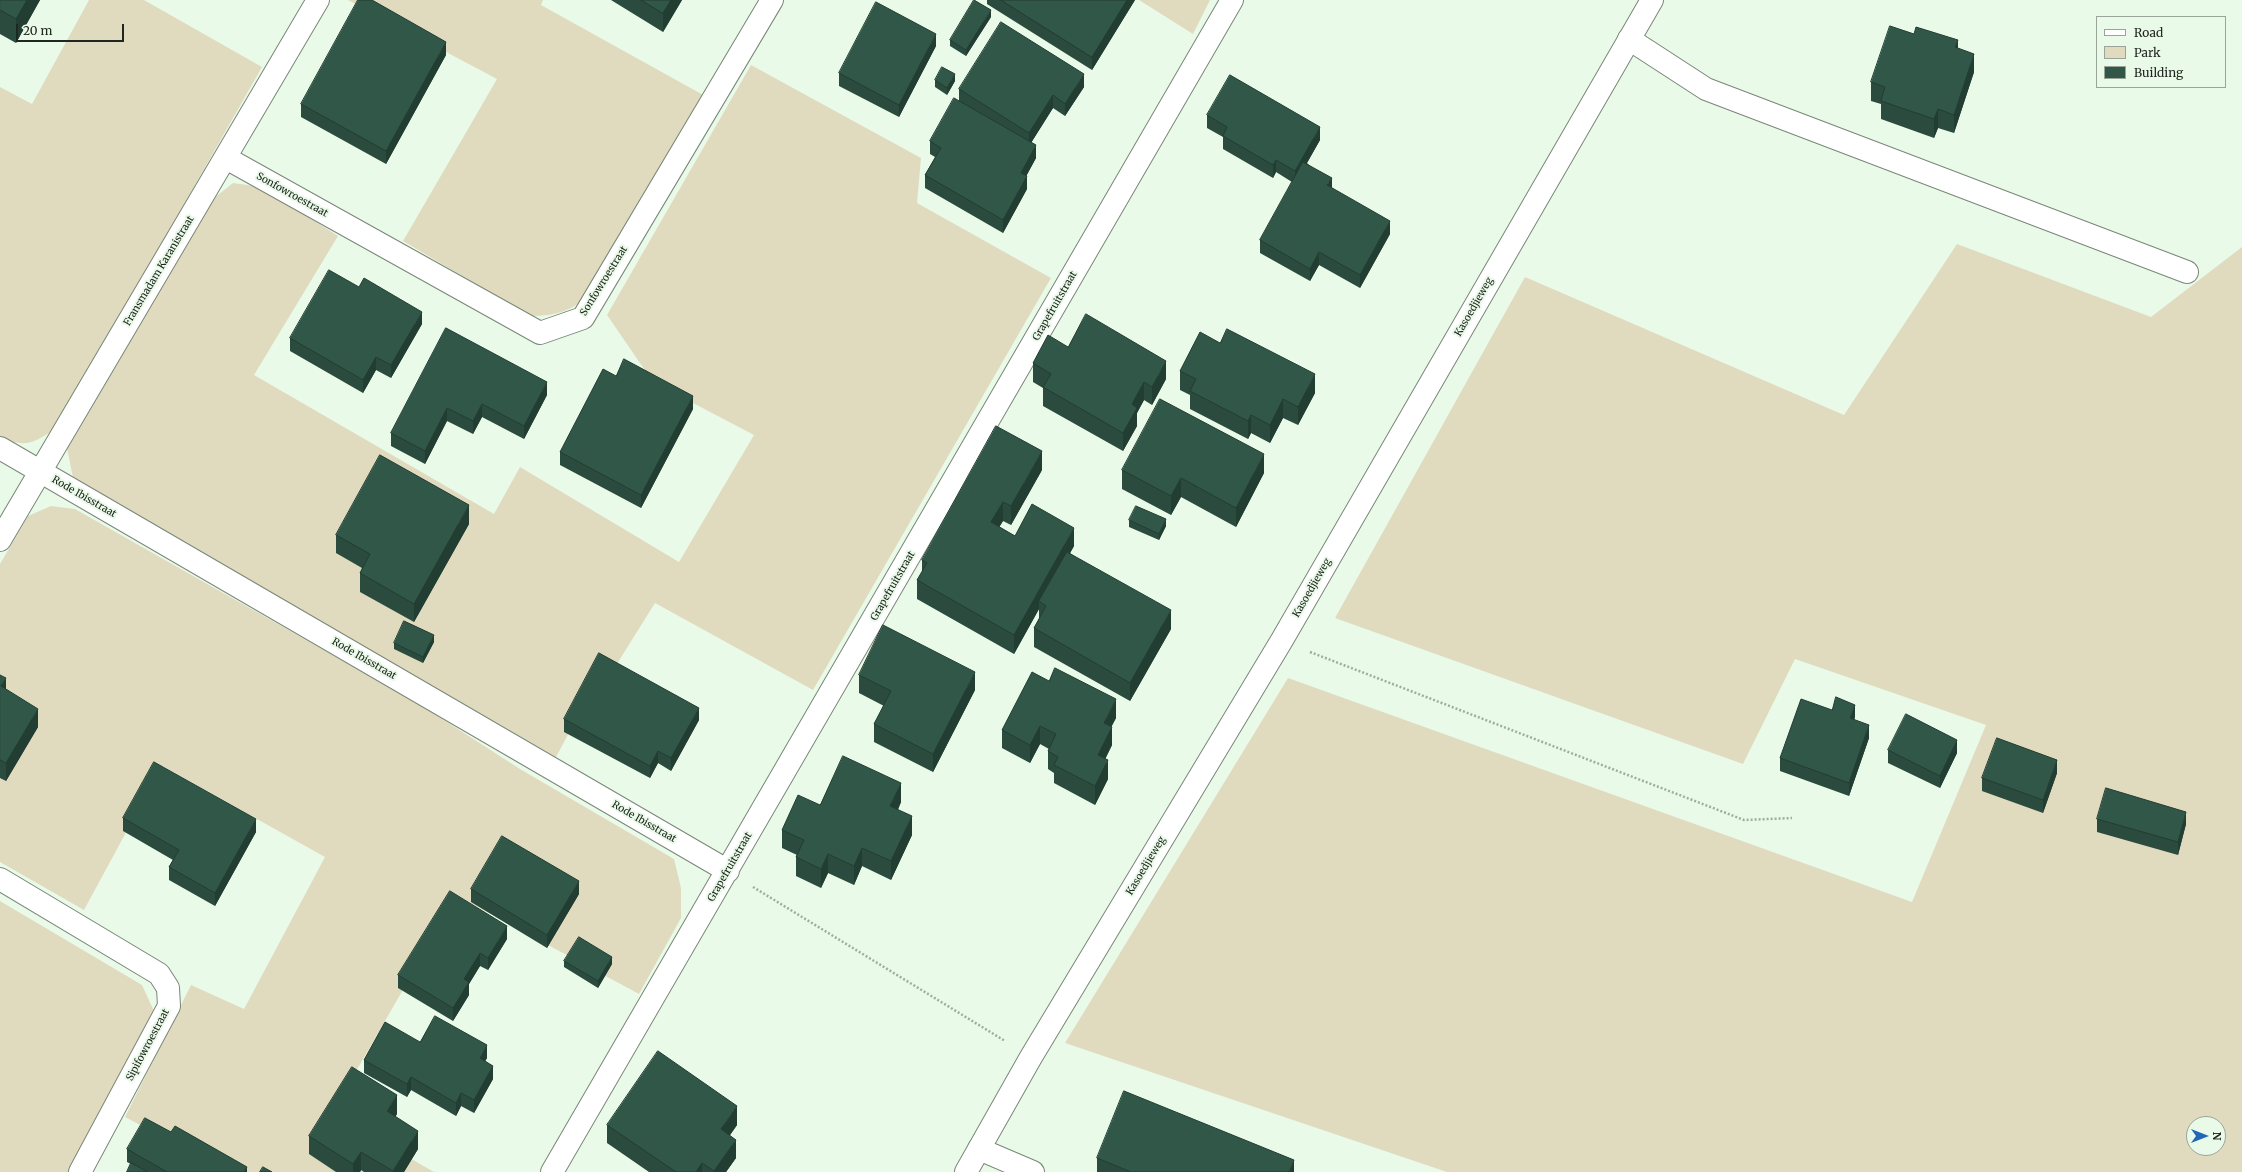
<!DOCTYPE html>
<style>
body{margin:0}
#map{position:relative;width:2242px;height:1172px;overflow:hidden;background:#eafae9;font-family:Merriweather,serif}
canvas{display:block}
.legend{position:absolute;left:2096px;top:16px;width:130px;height:72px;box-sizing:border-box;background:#eafae9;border:1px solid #99a599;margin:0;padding:5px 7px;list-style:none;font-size:12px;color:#202620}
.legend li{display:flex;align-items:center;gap:8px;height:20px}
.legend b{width:20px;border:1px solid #99a599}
.north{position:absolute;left:2186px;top:1116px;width:40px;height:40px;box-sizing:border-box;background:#eafae9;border:1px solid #99a599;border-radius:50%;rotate:90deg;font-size:11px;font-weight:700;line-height:16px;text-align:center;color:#202620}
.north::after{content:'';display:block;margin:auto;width:14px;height:18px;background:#2267b7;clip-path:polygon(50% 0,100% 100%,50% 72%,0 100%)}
.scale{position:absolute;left:16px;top:24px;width:108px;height:18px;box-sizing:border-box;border:2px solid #202620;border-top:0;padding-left:5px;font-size:12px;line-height:14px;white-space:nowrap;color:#202620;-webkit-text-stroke:3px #eafae9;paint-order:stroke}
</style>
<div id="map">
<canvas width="2242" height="1172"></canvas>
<ul class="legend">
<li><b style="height:5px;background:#fff"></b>Road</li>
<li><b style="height:11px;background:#e0dbbf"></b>Park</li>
<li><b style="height:11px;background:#315748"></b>Building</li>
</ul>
<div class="north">N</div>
<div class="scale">20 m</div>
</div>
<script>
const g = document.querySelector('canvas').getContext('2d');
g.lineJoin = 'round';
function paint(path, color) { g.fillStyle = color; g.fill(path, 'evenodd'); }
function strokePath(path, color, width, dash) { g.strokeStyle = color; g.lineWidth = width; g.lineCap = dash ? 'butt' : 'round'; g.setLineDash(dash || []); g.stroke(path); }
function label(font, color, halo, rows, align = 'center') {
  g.font = font + ' Merriweather,serif'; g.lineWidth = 4; g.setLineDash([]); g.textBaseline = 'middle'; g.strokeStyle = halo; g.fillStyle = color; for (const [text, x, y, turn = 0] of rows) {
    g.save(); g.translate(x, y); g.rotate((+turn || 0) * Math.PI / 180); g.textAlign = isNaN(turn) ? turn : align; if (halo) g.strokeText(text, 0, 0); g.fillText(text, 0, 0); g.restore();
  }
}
paint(new Path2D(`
 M 89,0 L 144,0 L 262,67 L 57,428 C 33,443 27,448 0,438 L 0,87 L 32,104 Z
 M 348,0 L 543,0 L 541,5 L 705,96 L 586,298 C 569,312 553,316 530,316 L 403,241 L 497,79 Z
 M 1139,0 L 1210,0 L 1193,34 Z
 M 751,65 L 921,158 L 917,203 L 1051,278 L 813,690 L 655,603 L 610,675 L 601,673 L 556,757 L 73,478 L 67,448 L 214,198 L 233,183 L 261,187 L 338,236 L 254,375 L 494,514 L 520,467 L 679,562 L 754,435 L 653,382 L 607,315 Z
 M 1957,244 L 2151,317 L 2242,247 L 2242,1172 L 1447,1172 L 1065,1043 L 1288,678 L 1912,902 L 1986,725 L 1795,659 L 1743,764 L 1335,618 L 1525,277 L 1844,415 ZM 2194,1124 L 2218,1124 L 2218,1148 L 2194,1148 Z
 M 51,506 L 75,509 L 419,704 L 520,769 L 674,859 L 681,888 L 681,918 L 639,994 L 457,896 L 332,1113 L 434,1172 L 229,1172 L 125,1117 L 191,985 L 244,1009 L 325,857 L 162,766 L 84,910 L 0,862 L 0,564 L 28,516 Z
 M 0,901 L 142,985 L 153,1009 L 153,1027 L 74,1172 L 0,1172 Z`), '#e0dbbf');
const service = new Path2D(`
 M 1629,39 L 1706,89 L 2187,272
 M 979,1149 L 1033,1172`);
const minor = new Path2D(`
 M 226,158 L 540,333 L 583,318 L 772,0
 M 0,448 L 728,871
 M 0,540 L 318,0
 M 0,879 L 159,974 L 168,988 L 169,1006 L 80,1172
 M 552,1172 L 1232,0
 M 966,1172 L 1031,1057 L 1282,640 L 1652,0`);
strokePath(service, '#798778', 24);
strokePath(minor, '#798778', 24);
strokePath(new Path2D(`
 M 1310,652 L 1744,820 L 1792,818
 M 753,887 L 1005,1041`), '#a0ac9f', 2.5, [2, 2]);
strokePath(service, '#fff', 22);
strokePath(minor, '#fff', 22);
paint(new Path2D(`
 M 0,0 L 40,0 L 16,43 L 0,34 Z
 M 611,0 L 682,0 L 663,32 Z
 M 987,0 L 1135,0 L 1092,70 L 987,4 Z
 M 991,17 L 966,56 L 950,46 L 950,40 Z
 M 936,46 L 899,117 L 839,86 L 839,73 Z
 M 1958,48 L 1974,72 L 1954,133 L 1938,128 L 1934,138 L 1881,119 L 1881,104 L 1871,101 L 1871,82 Z
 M 446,55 L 386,164 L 301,117 L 301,104 Z
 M 935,80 L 955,81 L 947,95 L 935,87 Z
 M 1084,87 L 1065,116 L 1053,108 L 1031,143 L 1036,158 L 1026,176 L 1027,189 L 1003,233 L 925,188 L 925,175 L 935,157 L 930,154 L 930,141 L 959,101 L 959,89 Z
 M 1207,115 L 1320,140 L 1307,163 L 1332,188 L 1390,234 L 1360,288 L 1319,265 L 1310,281 L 1260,253 L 1260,240 L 1292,182 L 1276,172 L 1273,178 L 1223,149 L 1223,137 L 1207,128 Z
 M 422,324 L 391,378 L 376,370 L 363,393 L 290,351 L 290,338 Z
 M 446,328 L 547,395 L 524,439 L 482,417 L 473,434 L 447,421 L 425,464 L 391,446 L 391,433 Z
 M 1220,343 L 1315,393 L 1298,425 L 1283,418 L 1270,443 L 1251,433 L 1248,439 L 1190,409 L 1190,395 L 1180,390 L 1180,371 Z
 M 1068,347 L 1166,379 L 1152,405 L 1144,400 L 1137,413 L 1137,426 L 1123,451 L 1043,406 L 1043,388 L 1033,382 L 1033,363 Z
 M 616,376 L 693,409 L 641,508 L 560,465 L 560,452 Z
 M 1042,470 L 1011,525 L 1003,521 L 999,527 L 1015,536 L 1074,546 L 1070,553 L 1171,629 L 1130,701 L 1034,647 L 1034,628 L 1039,619 L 1039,609 L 1014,654 L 917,599 L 917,580 L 922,572 L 922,560 Z
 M 1122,470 L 1264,473 L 1236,527 L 1181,497 L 1171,515 L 1122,489 Z
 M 1129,520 L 1166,526 L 1159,540 L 1129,527 Z
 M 469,524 L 414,622 L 360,592 L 360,573 L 362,568 L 336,553 L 336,535 Z
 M 434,642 L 423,663 L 394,649 L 394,643 Z
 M 0,675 L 6,689 L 38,727 L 6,781 L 0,778 Z
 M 859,675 L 975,690 L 933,772 L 874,742 L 874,724 L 884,706 L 859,693 Z
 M 1855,717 L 1854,720 L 1869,738 L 1849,796 L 1780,771 L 1780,758 Z
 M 1116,718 L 1111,727 L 1112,745 L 1105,759 L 1108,779 L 1095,805 L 1054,783 L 1054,773 L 1048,769 L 1048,751 L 1049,749 L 1040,744 L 1030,763 L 1002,748 L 1002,730 Z
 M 564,719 L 699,720 L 671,771 L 658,763 L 650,778 L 564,732 Z
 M 1888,750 L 1957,753 L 1940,788 L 1888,763 Z
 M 2057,773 L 2043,813 L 1982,791 L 1982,778 Z
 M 901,802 L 898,810 L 912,835 L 891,880 L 862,866 L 854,885 L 828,873 L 821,888 L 796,876 L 796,857 L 797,855 L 782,848 L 782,830 L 820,805 Z
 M 123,818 L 256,832 L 215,906 L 169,880 L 169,867 L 173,860 L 123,831 Z
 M 2097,819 L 2186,824 L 2178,855 L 2097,832 Z
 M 471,889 L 579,894 L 547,948 L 471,902 Z
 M 507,939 L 488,970 L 480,966 L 469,984 L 469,995 L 453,1021 L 398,988 L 398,975 Z
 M 564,961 L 612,964 L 598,988 L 564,967 Z
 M 420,1042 L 487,1058 L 485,1061 L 493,1079 L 474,1113 L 461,1106 L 456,1116 L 411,1090 L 407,1097 L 364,1073 L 364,1060 Z
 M 397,1114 L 395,1117 L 418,1149 L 404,1172 L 364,1172 L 361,1170 L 360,1172 L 336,1172 L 309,1154 L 309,1136 Z
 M 607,1125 L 737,1125 L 730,1135 L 736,1158 L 726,1172 L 649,1172 L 607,1143 Z
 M 171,1132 L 247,1172 L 127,1172 L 131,1164 L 127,1162 L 127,1149 Z
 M 1097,1158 L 1294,1172 L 1097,1172 Z`), '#2a4b3e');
paint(new Path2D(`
 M 27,0 L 40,0 L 16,43 L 16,19 Z
 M 671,0 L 682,0 L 663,32 L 663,13 Z
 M 1127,0 L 1135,0 L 1092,70 L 1092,57 Z
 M 991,10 L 991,17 L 966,56 L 966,50 Z
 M 936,34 L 936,46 L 899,117 L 899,105 Z
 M 1958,40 L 1958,59 L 1955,47 Z
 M 446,42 L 446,55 L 386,164 L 386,151 Z
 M 1974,54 L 1974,72 L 1954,133 L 1954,115 Z
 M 955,74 L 955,81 L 947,95 L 947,88 Z
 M 1084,74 L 1084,87 L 1065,116 L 1065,104 Z
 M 1053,95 L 1053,108 L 1029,146 L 1029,133 Z
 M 1938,109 L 1938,128 L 1934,138 L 1934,119 Z
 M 1320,127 L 1320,140 L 1295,184 L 1295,171 Z
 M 1036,145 L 1036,158 L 1021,186 L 1021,173 Z
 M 1276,160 L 1276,172 L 1273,178 L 1273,165 Z
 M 1027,176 L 1027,189 L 1003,233 L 1003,220 Z
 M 1332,178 L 1332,190 L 1327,185 Z
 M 1390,221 L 1390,234 L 1360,288 L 1360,275 Z
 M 1319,252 L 1319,265 L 1310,281 L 1310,269 Z
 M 422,312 L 422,324 L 391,378 L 391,365 Z
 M 376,357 L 376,370 L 363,393 L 363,380 Z
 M 1166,361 L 1166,379 L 1152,405 L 1152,387 Z
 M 1315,374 L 1315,393 L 1298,425 L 1298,407 Z
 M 547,382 L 547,395 L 524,439 L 524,426 Z
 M 1144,382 L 1144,400 L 1137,413 L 1137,426 L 1123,451 L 1123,433 L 1132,404 Z
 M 693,396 L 693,409 L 641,508 L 641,495 Z
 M 1283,399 L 1283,418 L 1270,443 L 1270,425 Z
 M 482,404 L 482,417 L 473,434 L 473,421 Z
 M 447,408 L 447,421 L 425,464 L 425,451 Z
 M 1251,415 L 1251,433 L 1248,439 L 1248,421 Z
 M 1042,451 L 1042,470 L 1011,525 L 1011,506 Z
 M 1264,454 L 1264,473 L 1236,527 L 1236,508 Z
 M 1181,478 L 1181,497 L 1171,515 L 1171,496 Z
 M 1003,502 L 1003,521 L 991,541 L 991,522 Z
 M 469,505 L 469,524 L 414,622 L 414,604 Z
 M 1166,519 L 1166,526 L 1159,540 L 1159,534 Z
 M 1074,528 L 1074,546 L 1042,603 L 1039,601 L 1039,609 L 1014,654 L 1014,635 Z
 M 1171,610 L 1171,629 L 1130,701 L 1130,683 Z
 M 434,635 L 434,642 L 423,663 L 423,657 Z
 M 975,672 L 975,690 L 933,772 L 933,754 Z
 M 6,678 L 6,697 L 1,686 Z
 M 1116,699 L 1116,718 L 1104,741 L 1104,723 Z
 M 1855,705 L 1855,717 L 1850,731 L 1850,718 Z
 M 699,708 L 699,720 L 671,771 L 671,758 Z
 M 38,709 L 38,727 L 6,781 L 6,763 Z
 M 1869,725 L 1869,738 L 1849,796 L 1849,783 Z
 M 1040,726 L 1040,744 L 1030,763 L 1030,745 Z
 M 1112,727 L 1112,745 L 1098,774 L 1098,755 Z
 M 1957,740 L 1957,753 L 1940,788 L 1940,776 Z
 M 658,751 L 658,763 L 650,778 L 650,766 Z
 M 1108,760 L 1108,779 L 1095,805 L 1095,786 Z
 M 2057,760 L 2057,773 L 2043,813 L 2043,800 Z
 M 901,783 L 901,802 L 890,825 L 890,806 Z
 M 2186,812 L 2186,824 L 2178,855 L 2178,842 Z
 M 912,816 L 912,835 L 891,880 L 891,861 Z
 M 256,819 L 256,832 L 215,906 L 215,893 Z
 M 862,848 L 862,866 L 854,885 L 854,866 Z
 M 828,854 L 828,873 L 821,888 L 821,869 Z
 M 579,881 L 579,894 L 547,948 L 547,935 Z
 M 507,926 L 507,939 L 488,970 L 488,958 Z
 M 480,953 L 480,966 L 469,984 L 469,995 L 453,1021 L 453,1008 L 464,979 Z
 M 612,957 L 612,964 L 598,988 L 598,981 Z
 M 487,1045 L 487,1058 L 480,1071 L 480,1058 Z
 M 493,1066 L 493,1079 L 474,1113 L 474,1100 Z
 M 411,1077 L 411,1090 L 407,1097 L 407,1084 Z
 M 461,1093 L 461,1106 L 456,1116 L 456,1103 Z
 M 397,1095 L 397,1114 L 387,1130 L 387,1111 Z
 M 737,1106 L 737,1125 L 721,1148 L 721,1129 Z
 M 418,1131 L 418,1149 L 404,1172 L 393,1172 Z
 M 736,1140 L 736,1158 L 726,1172 L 714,1172 Z
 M 361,1152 L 361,1170 L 360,1172 L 353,1172 L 353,1164 Z
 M 1294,1160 L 1294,1172 L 1289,1172 Z
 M 702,1163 L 702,1172 L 696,1172 Z
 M 247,1167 L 247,1172 L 244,1172 Z`), '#223d32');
const building = new Path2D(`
 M 0,0 L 27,0 L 16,19 L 0,10 Z
 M 358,0 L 372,0 L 446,42 L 386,151 L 301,104 Z
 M 641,0 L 671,0 L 663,13 Z
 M 974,0 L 991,10 L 966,50 L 950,40 Z
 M 1001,0 L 1127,0 L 1092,57 Z
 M 876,2 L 936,34 L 899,105 L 839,73 Z
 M 1001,22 L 1084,74 L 1065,104 L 1053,95 L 1029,133 L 959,89 Z
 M 1890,26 L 1914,34 L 1916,27 L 1958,40 L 1955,47 L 1974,54 L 1954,115 L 1938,109 L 1934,119 L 1881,101 L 1885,87 L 1871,82 Z
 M 942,67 L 955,74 L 947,88 L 935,80 Z
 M 1230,75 L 1320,127 L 1295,171 L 1276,160 L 1273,165 L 1223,136 L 1227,127 L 1207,115 Z
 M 954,98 L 1036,145 L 1021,173 L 1027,176 L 1003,220 L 925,175 L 941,148 L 930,141 Z
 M 1303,162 L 1332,178 L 1327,185 L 1390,221 L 1360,275 L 1319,252 L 1310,269 L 1260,240 Z
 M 329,270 L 359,287 L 364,278 L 422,312 L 391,365 L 376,357 L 363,380 L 290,338 Z
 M 1086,314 L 1166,361 L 1152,387 L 1144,382 L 1132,404 L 1137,408 L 1123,433 L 1043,387 L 1051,374 L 1033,363 L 1048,335 L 1068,347 Z
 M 446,328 L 547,382 L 524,426 L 482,404 L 473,421 L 447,408 L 425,451 L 391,433 Z
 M 1227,329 L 1315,374 L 1298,407 L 1283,399 L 1270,425 L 1251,415 L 1248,421 L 1190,391 L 1196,379 L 1180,371 L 1200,332 L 1220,343 Z
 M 624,359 L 693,396 L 641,495 L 560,452 L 603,369 L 616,376 Z
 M 1160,399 L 1264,454 L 1236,508 L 1181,478 L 1171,496 L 1122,470 Z
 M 996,426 L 1042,451 L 1011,506 L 1003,502 L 991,522 L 1015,536 L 1032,504 L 1074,528 L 1014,635 L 917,580 L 927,563 L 922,560 Z
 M 380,455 L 469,505 L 414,604 L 360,573 L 370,554 L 336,535 Z
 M 1136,506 L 1166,519 L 1159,534 L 1129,520 Z
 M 1067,552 L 1171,610 L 1130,683 L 1034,628 L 1046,606 L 1039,601 Z
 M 404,621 L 434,635 L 423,657 L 394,643 Z
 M 883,625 L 975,672 L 933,754 L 874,724 L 891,691 L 859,675 Z
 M 599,653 L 699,708 L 671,758 L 658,751 L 650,766 L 564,719 Z
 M 1055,668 L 1116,699 L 1104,723 L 1112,727 L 1098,755 L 1108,760 L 1095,786 L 1054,765 L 1058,757 L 1048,751 L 1056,734 L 1040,726 L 1030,745 L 1002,730 L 1032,672 L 1049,681 Z
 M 0,675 L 6,678 L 1,686 L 38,709 L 6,763 L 0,760 Z
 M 1836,697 L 1855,705 L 1850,718 L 1869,725 L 1849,783 L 1780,758 L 1801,699 L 1832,710 Z
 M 1906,714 L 1957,740 L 1940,776 L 1888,750 Z
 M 1997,738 L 2057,760 L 2043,800 L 1982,778 Z
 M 843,756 L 901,783 L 890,806 L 912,816 L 891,861 L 862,848 L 854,866 L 828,854 L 821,869 L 796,857 L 804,840 L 782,830 L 798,795 L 820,805 Z
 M 154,762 L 256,819 L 215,893 L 169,867 L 179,850 L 123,818 Z
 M 2106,788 L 2186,812 L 2178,842 L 2097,819 Z
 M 502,836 L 579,881 L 547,935 L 471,889 Z
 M 450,891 L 507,926 L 488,958 L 480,953 L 464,979 L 469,982 L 453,1008 L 398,975 Z
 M 579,937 L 612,957 L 598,981 L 564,961 Z
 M 435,1016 L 487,1045 L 480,1058 L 493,1066 L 474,1100 L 461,1093 L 456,1103 L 411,1077 L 407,1084 L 364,1060 L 385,1022 L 420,1042 Z
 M 658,1051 L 737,1106 L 721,1129 L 736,1140 L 714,1171 L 702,1163 L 696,1172 L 676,1172 L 607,1125 Z
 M 352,1067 L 397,1095 L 387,1111 L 418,1131 L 393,1171 L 361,1152 L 353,1164 L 309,1136 Z
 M 1124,1091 L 1294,1160 L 1289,1172 L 1131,1172 L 1097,1158 Z
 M 145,1118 L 171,1132 L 175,1126 L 247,1167 L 244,1172 L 167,1172 L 127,1149 Z
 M 131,1163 L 148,1172 L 127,1172 Z
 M 263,1167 L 272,1172 L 260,1172 Z`);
paint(building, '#315748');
strokePath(building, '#223d32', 1);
label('10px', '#202620', '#eafae9', [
 ["Sonfowroestraat",292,195,29],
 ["Fransmadam Karanistraat",159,271,-59],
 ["Sonfowroestraat",604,281,-58],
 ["Grapefruitstraat",1055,306,-60],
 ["Kasoedjieweg",1474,307,-60],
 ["Rode Ibisstraat",84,497,30],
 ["Grapefruitstraat",893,586,-60],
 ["Kasoedjieweg",1312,588,-60],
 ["Rode Ibisstraat",364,659,30],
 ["Rode Ibisstraat",644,822,30],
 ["Kasoedjieweg",1146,866,-59],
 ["Grapefruitstraat",730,867,-60],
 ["Sipifowroestraat",148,1045,-62]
]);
</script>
